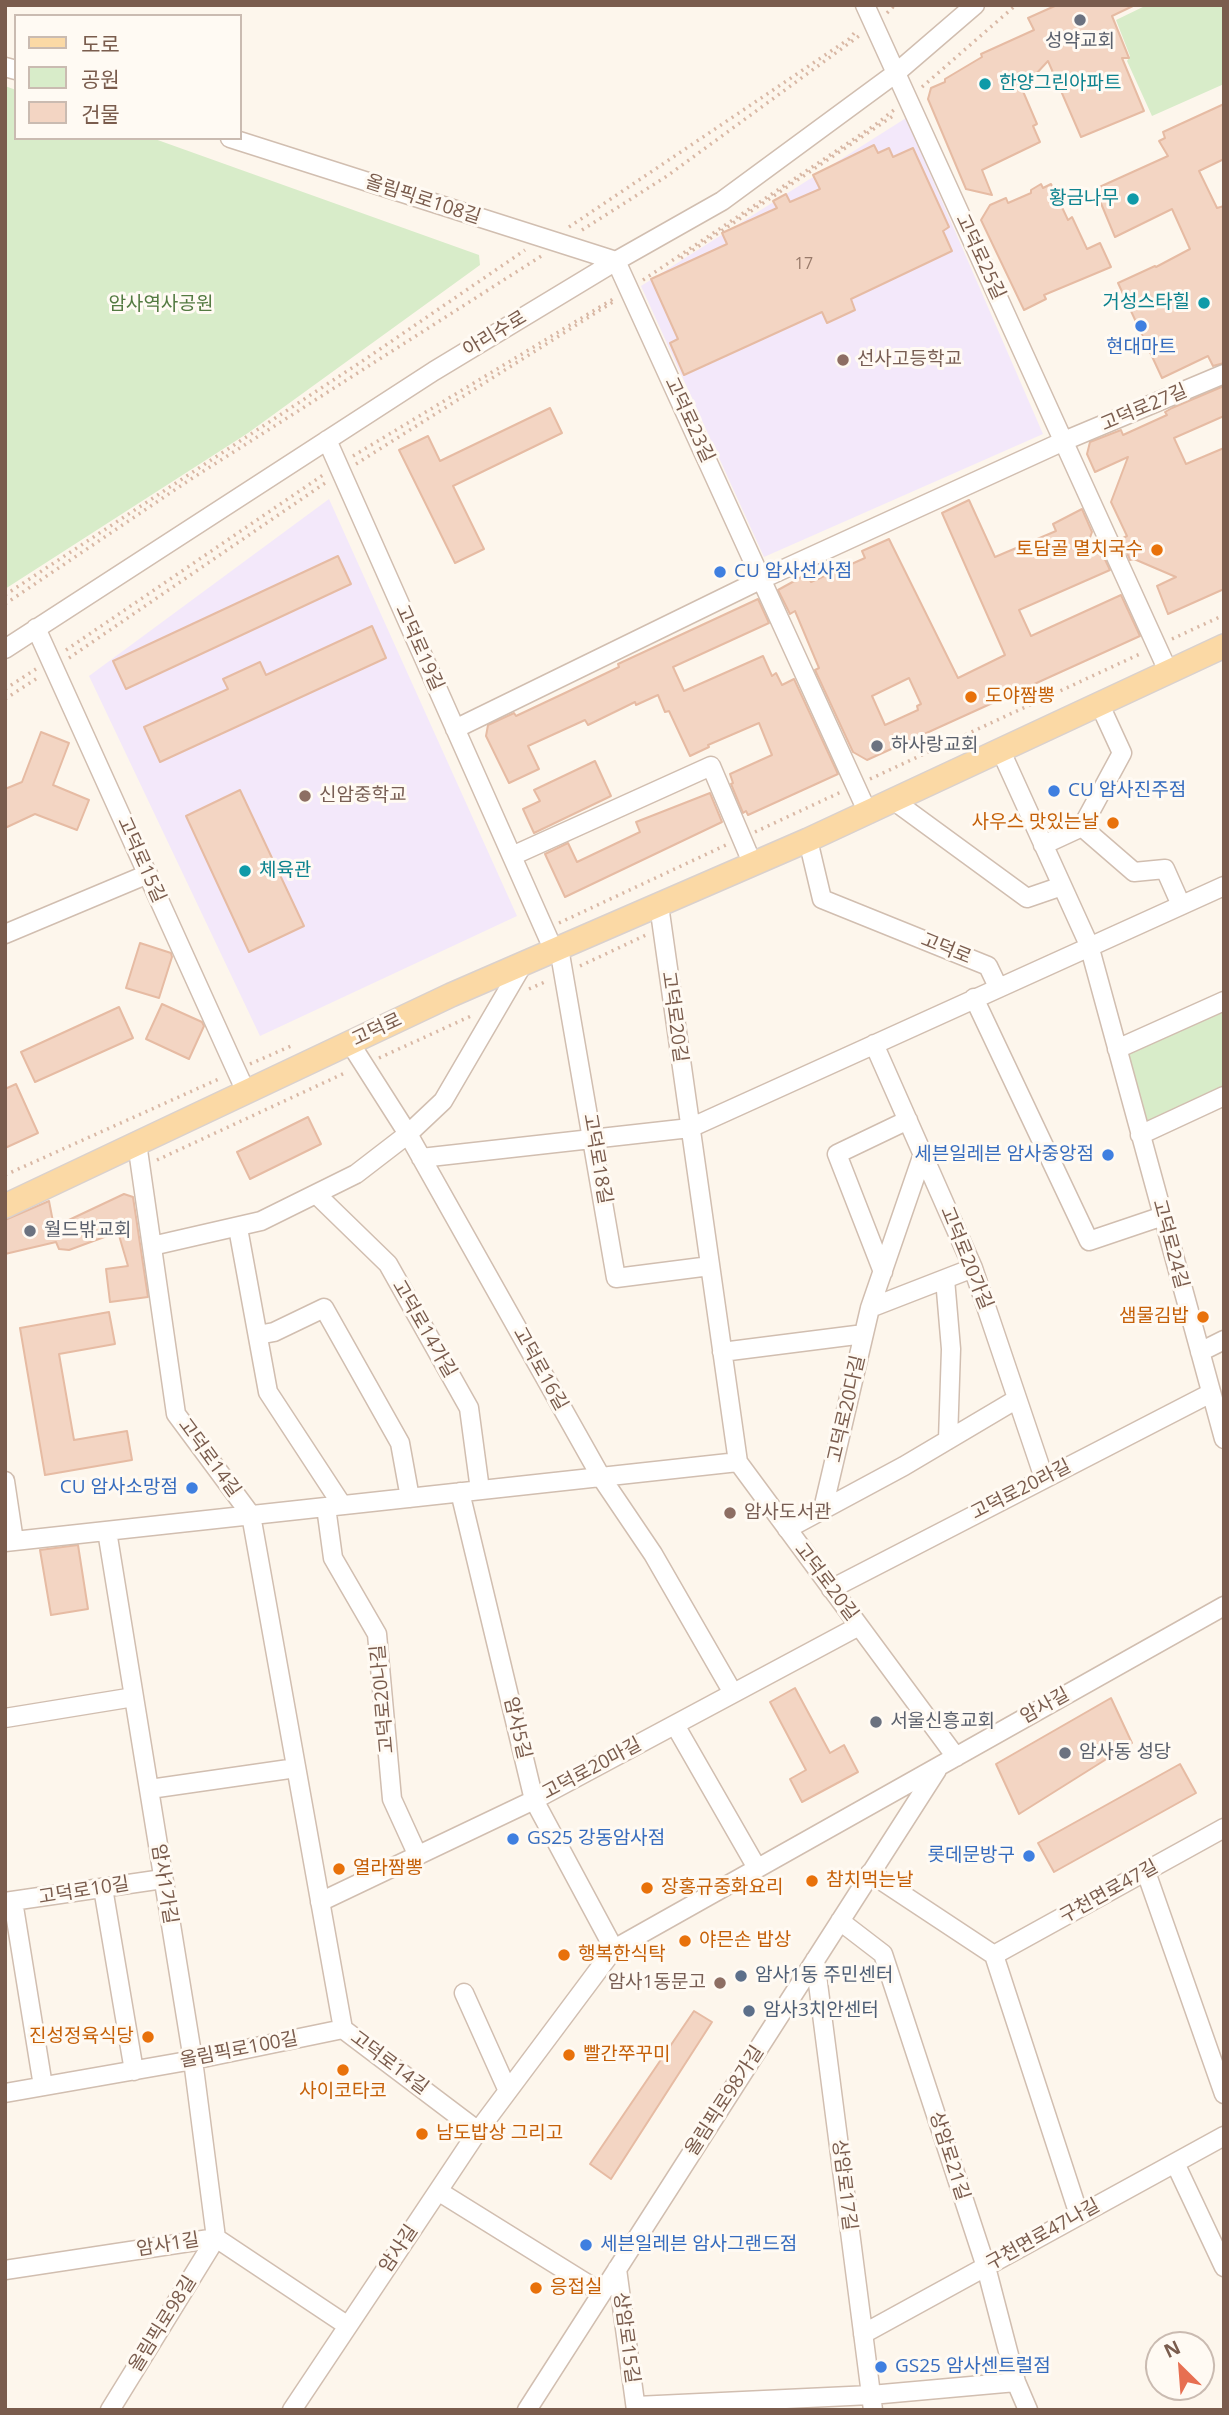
<!DOCTYPE html>
<meta charset="utf-8">
<style>
body{margin:0}
#map{position:relative;width:1229px;height:2415px;overflow:hidden;background:#fdf6ec;font-family:"Open Sans","Noto Sans KR",sans-serif}
canvas{display:block}
.frame{position:absolute;inset:0;border:7px solid #7a5c4d;pointer-events:none}
.legend{position:absolute;left:14px;top:14px;width:228px;height:126px;box-sizing:border-box;background:#fffaf3;border:2px solid #cabbb1;margin:0;padding:9px 12px;list-style:none;font-size:21px;color:#7a5c4d}
.legend li{display:flex;align-items:center;gap:14px;height:35px}
.legend b{width:35px;border:2px solid #cabbb1}
.north{position:absolute;left:1145px;top:2331px;width:70px;height:70px;box-sizing:border-box;background:#fffaf3;border:2px solid #cabbb1;border-radius:50%;rotate:335deg;font-size:19px;font-weight:700;line-height:28px;text-align:center;color:#7a5c4d}
.north::after{content:'';display:block;margin:auto;width:24px;height:32px;background:#e76f51;clip-path:polygon(50% 0,100% 100%,50% 72%,0 100%)}
</style>
<div id="map">
<canvas width="1229" height="2415"></canvas>
<div class="frame"></div>
<ul class="legend">
<li><b style="height:9px;background:#fbd9a5"></b>도로</li>
<li><b style="height:19px;background:#d8ecc9"></b>공원</li>
<li><b style="height:19px;background:#f3d5c3"></b>건물</li>
</ul>
<div class="north">N</div>
</div>
<script>
const g = document.querySelector('canvas').getContext('2d');
g.lineJoin = 'round';
function paint(path, color) { g.fillStyle = color; g.fill(path, 'evenodd'); }
function strokePath(path, color, width, dash) { g.strokeStyle = color; g.lineWidth = width; g.lineCap = dash ? 'butt' : 'round'; g.setLineDash(dash || []); g.stroke(path); }
function label(font, color, halo, rows, align = 'center') {
  g.font = font + ' "Open Sans","Noto Sans KR",sans-serif'; g.lineWidth = 6; g.setLineDash([]); g.textBaseline = 'middle'; g.strokeStyle = halo; g.fillStyle = color; for (const [text, x, y, turn = 0] of rows) {
    g.save(); g.translate(x, y); g.rotate((+turn || 0) * Math.PI / 180); g.textAlign = isNaN(turn) ? turn : align; if (halo) g.strokeText(text, 0, 0); g.fillText(text, 0, 0); g.restore();
  }
}
paint(new Path2D(`
 M 906,118 L 1043,434 L 764,557 L 641,286 Z
 M 329,499 L 517,916 L 260,1036 L 89,676 Z`), '#f3e8fa');
paint(new Path2D(`
 M 1147,5 L 1224,5 L 1224,84 L 1152,116 L 1127,61 L 1130,56 L 1116,20 Z
 M 5,86 L 16,90 L 16,138 L 152,138 L 479,255 L 480,265 L 248,433 L 5,589 Z
 M 1224,1011 L 1224,1089 L 1143,1125 L 1125,1054 Z`), '#d8ecc9');
const building = new Path2D(`
 M 1057,5 L 1135,5 L 1112,16 L 1129,58 L 1122,58 L 1144,111 L 1081,137 L 1048,61 L 1022,89 L 1037,124 L 1033,126 L 1040,142 L 982,170 L 992,195 L 966,189 L 928,99 L 931,88 L 945,82 L 945,79 L 982,57 L 981,54 L 1034,30 L 1028,18 Z
 M 1224,104 L 1224,159 L 1199,171 L 1217,208 L 1224,206 L 1224,363 L 1213,366 L 1208,356 L 1162,378 L 1118,283 L 1155,266 L 1156,267 L 1190,249 L 1172,209 L 1115,237 L 1095,189 L 1168,156 L 1159,141 L 1165,138 L 1163,132 Z
 M 874,145 L 878,153 L 889,148 L 893,157 L 913,148 L 949,227 L 943,231 L 952,251 L 851,299 L 855,310 L 827,323 L 822,312 L 684,375 L 670,343 L 678,339 L 651,279 L 727,244 L 722,233 L 777,208 L 773,201 L 786,194 L 790,202 L 820,189 L 813,175 Z
 M 1041,184 L 1043,188 L 1051,184 L 1068,220 L 1072,217 L 1087,249 L 1100,243 L 1111,267 L 1044,295 L 1046,299 L 1024,310 L 981,220 L 990,205 L 1006,198 L 1008,203 L 1031,193 L 1031,190 Z
 M 1224,386 L 1224,416 L 1174,438 L 1186,464 L 1224,448 L 1224,589 L 1168,614 L 1157,586 L 1176,577 L 1134,559 L 1130,560 L 1121,539 L 1127,536 L 1111,502 L 1128,457 L 1095,472 L 1087,454 L 1090,442 L 1121,430 L 1123,435 L 1167,415 L 1165,412 L 1172,408 Z
 M 550,408 L 562,433 L 453,486 L 484,549 L 455,563 L 399,450 L 428,436 L 440,461 Z
 M 969,500 L 995,557 L 1056,531 L 1053,524 L 1082,509 L 1092,532 L 1083,557 L 1100,549 L 1110,570 L 1019,610 L 1031,636 L 1121,595 L 1140,636 L 867,760 L 853,752 L 815,670 L 819,668 L 795,611 L 790,614 L 778,590 L 807,574 L 811,582 L 865,558 L 862,551 L 889,539 L 958,678 L 1005,655 L 942,513 ZM 909,678 L 921,704 L 917,706 L 918,710 L 885,725 L 872,696 Z
 M 338,556 L 351,584 L 126,689 L 113,661 Z
 M 758,599 L 769,623 L 673,667 L 684,691 L 763,656 L 772,676 L 776,673 L 782,685 L 794,679 L 838,774 L 748,815 L 746,811 L 743,813 L 731,784 L 733,783 L 730,774 L 772,755 L 759,723 L 708,745 L 709,747 L 690,756 L 669,711 L 665,712 L 658,695 L 636,705 L 635,702 L 588,725 L 585,720 L 528,746 L 539,769 L 509,783 L 486,736 L 488,725 L 514,713 L 516,716 L 567,692 L 619,667 L 618,664 Z
 M 372,626 L 386,658 L 160,762 L 144,727 L 228,689 L 223,679 L 260,662 L 266,675 Z
 M 41,732 L 69,743 L 53,785 L 89,800 L 77,830 L 35,814 L 5,828 L 5,789 L 22,782 Z
 M 595,761 L 611,796 L 534,833 L 523,809 L 540,801 L 534,790 Z
 M 240,790 L 304,926 L 249,952 L 186,816 Z
 M 710,793 L 722,822 L 565,897 L 545,854 L 568,843 L 577,862 L 640,832 L 636,822 Z
 M 140,943 L 171,953 L 172,957 L 159,998 L 126,988 Z
 M 162,1004 L 202,1022 L 204,1026 L 189,1059 L 146,1039 Z
 M 119,1007 L 133,1038 L 35,1082 L 21,1052 Z
 M 16,1084 L 38,1133 L 5,1148 L 5,1089 Z
 M 308,1117 L 321,1144 L 250,1179 L 237,1152 Z
 M 124,1194 L 133,1197 L 148,1297 L 110,1302 L 106,1269 L 128,1266 L 118,1232 L 69,1250 L 59,1249 L 56,1242 L 5,1254 L 5,1220 L 49,1201 L 54,1227 Z
 M 109,1312 L 115,1344 L 59,1354 L 74,1440 L 127,1431 L 132,1460 L 45,1475 L 20,1328 Z
 M 78,1545 L 88,1609 L 51,1615 L 40,1550 Z
 M 795,1688 L 830,1753 L 844,1745 L 858,1772 L 802,1802 L 790,1779 L 806,1770 L 770,1702 Z
 M 1111,1698 L 1132,1743 L 1019,1814 L 996,1764 Z
 M 1180,1764 L 1196,1793 L 1054,1872 L 1038,1843 Z
 M 694,2011 L 712,2022 L 611,2179 L 590,2164 Z`);
paint(building, '#f3d5c3');
strokePath(building, '#e6bba3', 2);
const minor = new Path2D(`
 M 865,5 L 1168,671
 M 5,67 L 16,70
 M 230,138 L 616,261 L 867,811
 M 327,440 L 554,951
 M 36,628 L 246,1092
 M 5,649 L 434,371 L 616,261 L 722,201 L 896,73 L 975,5
 M 455,729 L 762,579 L 1064,441 L 1224,374
 M 1000,749 L 1089,945 L 1224,1439
 M 893,800 L 1027,898 L 1062,886
 M 1082,827 L 1134,872 L 1165,869 L 1181,905
 M 808,840 L 822,899 L 988,966 L 998,987
 M 1043,845 L 1082,827 L 1122,753 L 1099,703
 M 512,856 L 711,766 L 753,865
 M 659,905 L 738,1462 L 956,1757
 M 5,934 L 148,874
 M 559,948 L 616,1278 L 710,1266
 M 974,998 L 1089,1241 L 1163,1216
 M 350,1043 L 408,1134 L 601,1477 L 653,1554 L 733,1693
 M 874,1044 L 973,1268 L 1044,1478
 M 1117,1049 L 1224,1001
 M 1140,1135 L 1224,1096
 M 137,1143 L 176,1414 L 251,1515 L 343,2029 L 478,2131
 M 421,1158 L 690,1128 L 1224,886
 M 316,1194 L 388,1264 L 469,1408 L 480,1490
 M 238,1228 L 268,1392 L 342,1505
 M 152,1246 L 261,1221 L 356,1174 L 408,1134 L 443,1101 L 523,964
 M 883,1272 L 837,1154 L 908,1120
 M 945,1279 L 951,1349 L 948,1440
 M 870,1308 L 973,1268
 M 258,1335 L 274,1332 L 324,1308 L 400,1443 L 410,1498
 M 722,1352 L 864,1334
 M 1200,1352 L 1224,1340
 M 5,1481 L 14,1541
 M 460,1492 L 534,1800 L 614,1949
 M 326,1507 L 333,1558 L 377,1634 L 392,1799 L 418,1856
 M 823,1509 L 870,1308 L 923,1154
 M 787,1529 L 904,1466 L 1017,1399
 M 107,1531 L 193,2060 L 216,2238 L 110,2410
 M 5,1542 L 738,1462
 M 831,1589 L 1211,1393
 M 5,1718 L 134,1697
 M 675,1725 L 757,1868
 M 150,1789 L 296,1768
 M 1146,1872 L 1224,2094
 M 870,1873 L 994,1955 L 1079,2215
 M 103,1888 L 134,2071
 M 13,1901 L 43,2086
 M 5,1902 L 163,1879
 M 320,1902 L 534,1800 L 859,1626
 M 840,1921 L 883,1954 L 986,2267 L 1016,2382 L 1028,2410
 M 994,1955 L 1224,1828
 M 815,1960 L 873,2410
 M 464,1993 L 508,2091
 M 5,2093 L 193,2060 L 343,2029
 M 1175,2163 L 1224,2267
 M 438,2191 L 602,2293
 M 617,2269 L 636,2410
 M 5,2270 L 216,2238 L 348,2326
 M 863,2334 L 1224,2136
 M 636,2406 L 871,2395 L 1016,2382
 M 292,2410 L 478,2131 L 614,1949 L 1224,1606
 M 527,2410 L 937,1770`);
const major = new Path2D(`
 M 5,1206 L 451,995 L 808,840 L 1224,646`);
strokePath(minor, '#d1beb0', 21);
strokePath(major, '#dad1cd', 26);
strokePath(new Path2D(`
 M 887,13 L 895,5
 M 922,87 L 1016,5
 M 569,227 L 849,39 L 857,30
 M 582,230 L 667,176 L 859,36
 M 681,258 L 896,114
 M 643,280 L 875,125 L 895,109
 M 353,456 L 613,299
 M 356,464 L 616,300
 M 5,595 L 367,358 L 525,250
 M 5,604 L 188,481 L 543,255
 M 1172,639 L 1224,615
 M 66,650 L 323,475
 M 69,658 L 328,481
 M 5,689 L 36,669
 M 5,699 L 39,677
 M 870,779 L 1142,653
 M 755,832 L 841,792
 M 559,923 L 726,845
 M 580,966 L 646,935
 M 529,989 L 547,981
 M 379,1058 L 471,1016
 M 250,1064 L 291,1046
 M 157,1160 L 347,1072
 M 5,1175 L 221,1078`), '#d9b8a5', 3.5, [2, 5]);
strokePath(minor, '#fff', 18);
strokePath(major, '#fbd9a5', 23);
for (const [x, y, r, color] of [
 [1080,20,7,"#6b7280"],
 [985,84,7,"#0f9aa8"],
 [1133,199,7,"#0f9aa8"],
 [1204,303,7,"#0f9aa8"],
 [1141,326,7,"#3f7fe0"],
 [843,360,7,"#8d6e63"],
 [1157,550,7,"#e8710a"],
 [720,572,7,"#3f7fe0"],
 [971,697,7,"#e8710a"],
 [877,746,7,"#6b7280"],
 [1054,791,7,"#3f7fe0"],
 [305,796,7,"#8d6e63"],
 [1113,823,7,"#e8710a"],
 [245,871,7,"#0f9aa8"],
 [1108,1155,7,"#3f7fe0"],
 [30,1231,7,"#6b7280"],
 [1203,1317,7,"#e8710a"],
 [192,1488,7,"#3f7fe0"],
 [730,1513,7,"#8d6e63"],
 [876,1722,7,"#6b7280"],
 [1065,1753,7,"#6b7280"],
 [513,1839,7,"#3f7fe0"],
 [1029,1856,7,"#3f7fe0"],
 [339,1869,7,"#e8710a"],
 [812,1881,7,"#e8710a"],
 [647,1888,7,"#e8710a"],
 [685,1941,7,"#e8710a"],
 [564,1955,7,"#e8710a"],
 [741,1976,7,"#5c6f8a"],
 [720,1983,7,"#8d6e63"],
 [749,2011,7,"#5c6f8a"],
 [148,2037,7,"#e8710a"],
 [569,2055,7,"#e8710a"],
 [343,2070,7,"#e8710a"],
 [422,2134,7,"#e8710a"],
 [586,2245,7,"#3f7fe0"],
 [536,2288,7,"#e8710a"],
 [881,2367,7,"#3f7fe0"]
]) { const dot = new Path2D(); dot.arc(x, y, r, 0, 2 * Math.PI); g.fillStyle = color; g.fill(dot); strokePath(dot, '#fffaf3', 2.5); }
label('16px', '#987a6a', null, [
 ["17",804,264]
]);
label('19px', '#5b616d', '#fffaf3', [
 ["성약교회",1080,42,"center"],
 ["하사랑교회",891,746],
 ["월드밖교회",44,1231],
 ["서울신흥교회",890,1722],
 ["암사동 성당",1079,1753]
], 'left');
label('19px', '#0d838f', '#fffaf3', [
 ["한양그린아파트",999,84],
 ["황금나무",1119,199,"right"],
 ["거성스타힐",1190,303,"right"],
 ["체육관",259,871]
], 'left');
label('19px', '#7a5c4d', '#fffaf3', [
 ["올림픽로108길",423,200,18],
 ["고덕로25길",980,257,65],
 ["아리수로",495,334,-31],
 ["고덕로27길",1144,408,-23],
 ["고덕로23길",689,420,65],
 ["고덕로19길",419,648,66],
 ["고덕로15길",141,860,66],
 ["고덕로",946,949,22],
 ["고덕로20길",674,1017,82],
 ["고덕로",377,1030,-25],
 ["고덕로18길",597,1159,80],
 ["고덕로24길",1170,1244,75],
 ["고덕로20가길",966,1258,68],
 ["고덕로14가길",424,1329,60],
 ["고덕로16길",540,1369,61],
 ["고덕로20다길",847,1409,-77],
 ["고덕로14길",209,1458,54],
 ["고덕로20라길",1021,1490,-27],
 ["고덕로20길",826,1582,53],
 ["고덕로20나길",383,1699,-95],
 ["암사길",1045,1706,-29],
 ["암사5길",517,1728,77],
 ["고덕로20마길",592,1769,-28],
 ["암사1가길",164,1884,81],
 ["고덕로10길",84,1891,-9],
 ["구천면로47길",1109,1892,-29],
 ["올림픽로100길",239,2050,-11],
 ["고덕로14길",389,2063,37],
 ["올림픽로98가길",725,2101,-57],
 ["상암로21길",949,2156,72],
 ["상암로17길",844,2185,83],
 ["구천면로47나길",1043,2235,-29],
 ["암사1길",168,2245,-9],
 ["암사길",399,2249,-56],
 ["올림픽로98길",163,2324,-58],
 ["상암로15길",626,2338,82]
]);
label('19px', '#537a41', '#fffaf3', [
 ["암사역사공원",161,305]
]);
label('19px', '#366cbe', '#fffaf3', [
 ["현대마트",1141,348,"center"],
 ["CU 암사선사점",734,572],
 ["CU 암사진주점",1068,791],
 ["세븐일레븐 암사중앙점",1094,1155,"right"],
 ["CU 암사소망점",178,1488,"right"],
 ["GS25 강동암사점",527,1839],
 ["롯데문방구",1015,1856,"right"],
 ["세븐일레븐 암사그랜드점",600,2245],
 ["GS25 암사센트럴점",895,2367]
], 'left');
label('19px', '#785e54', '#fffaf3', [
 ["선사고등학교",857,360],
 ["신암중학교",319,796],
 ["암사도서관",744,1513],
 ["암사1동문고",706,1983,"right"]
], 'left');
label('19px', '#c56008', '#fffaf3', [
 ["토담골 멸치국수",1143,550,"right"],
 ["도야짬뽕",985,697],
 ["사우스 맛있는날",1099,823,"right"],
 ["샘물김밥",1189,1317,"right"],
 ["열라짬뽕",353,1869],
 ["참치먹는날",826,1881],
 ["장홍규중화요리",661,1888],
 ["야믄손 밥상",699,1941],
 ["행복한식탁",578,1955],
 ["진성정육식당",134,2037,"right"],
 ["빨간쭈꾸미",583,2055],
 ["사이코타코",343,2092,"center"],
 ["남도밥상 그리고",436,2134],
 ["응접실",550,2288]
], 'left');
label('19px', '#4e5e75', '#fffaf3', [
 ["암사1동 주민센터",755,1976],
 ["암사3치안센터",763,2011]
], 'left');
</script>
